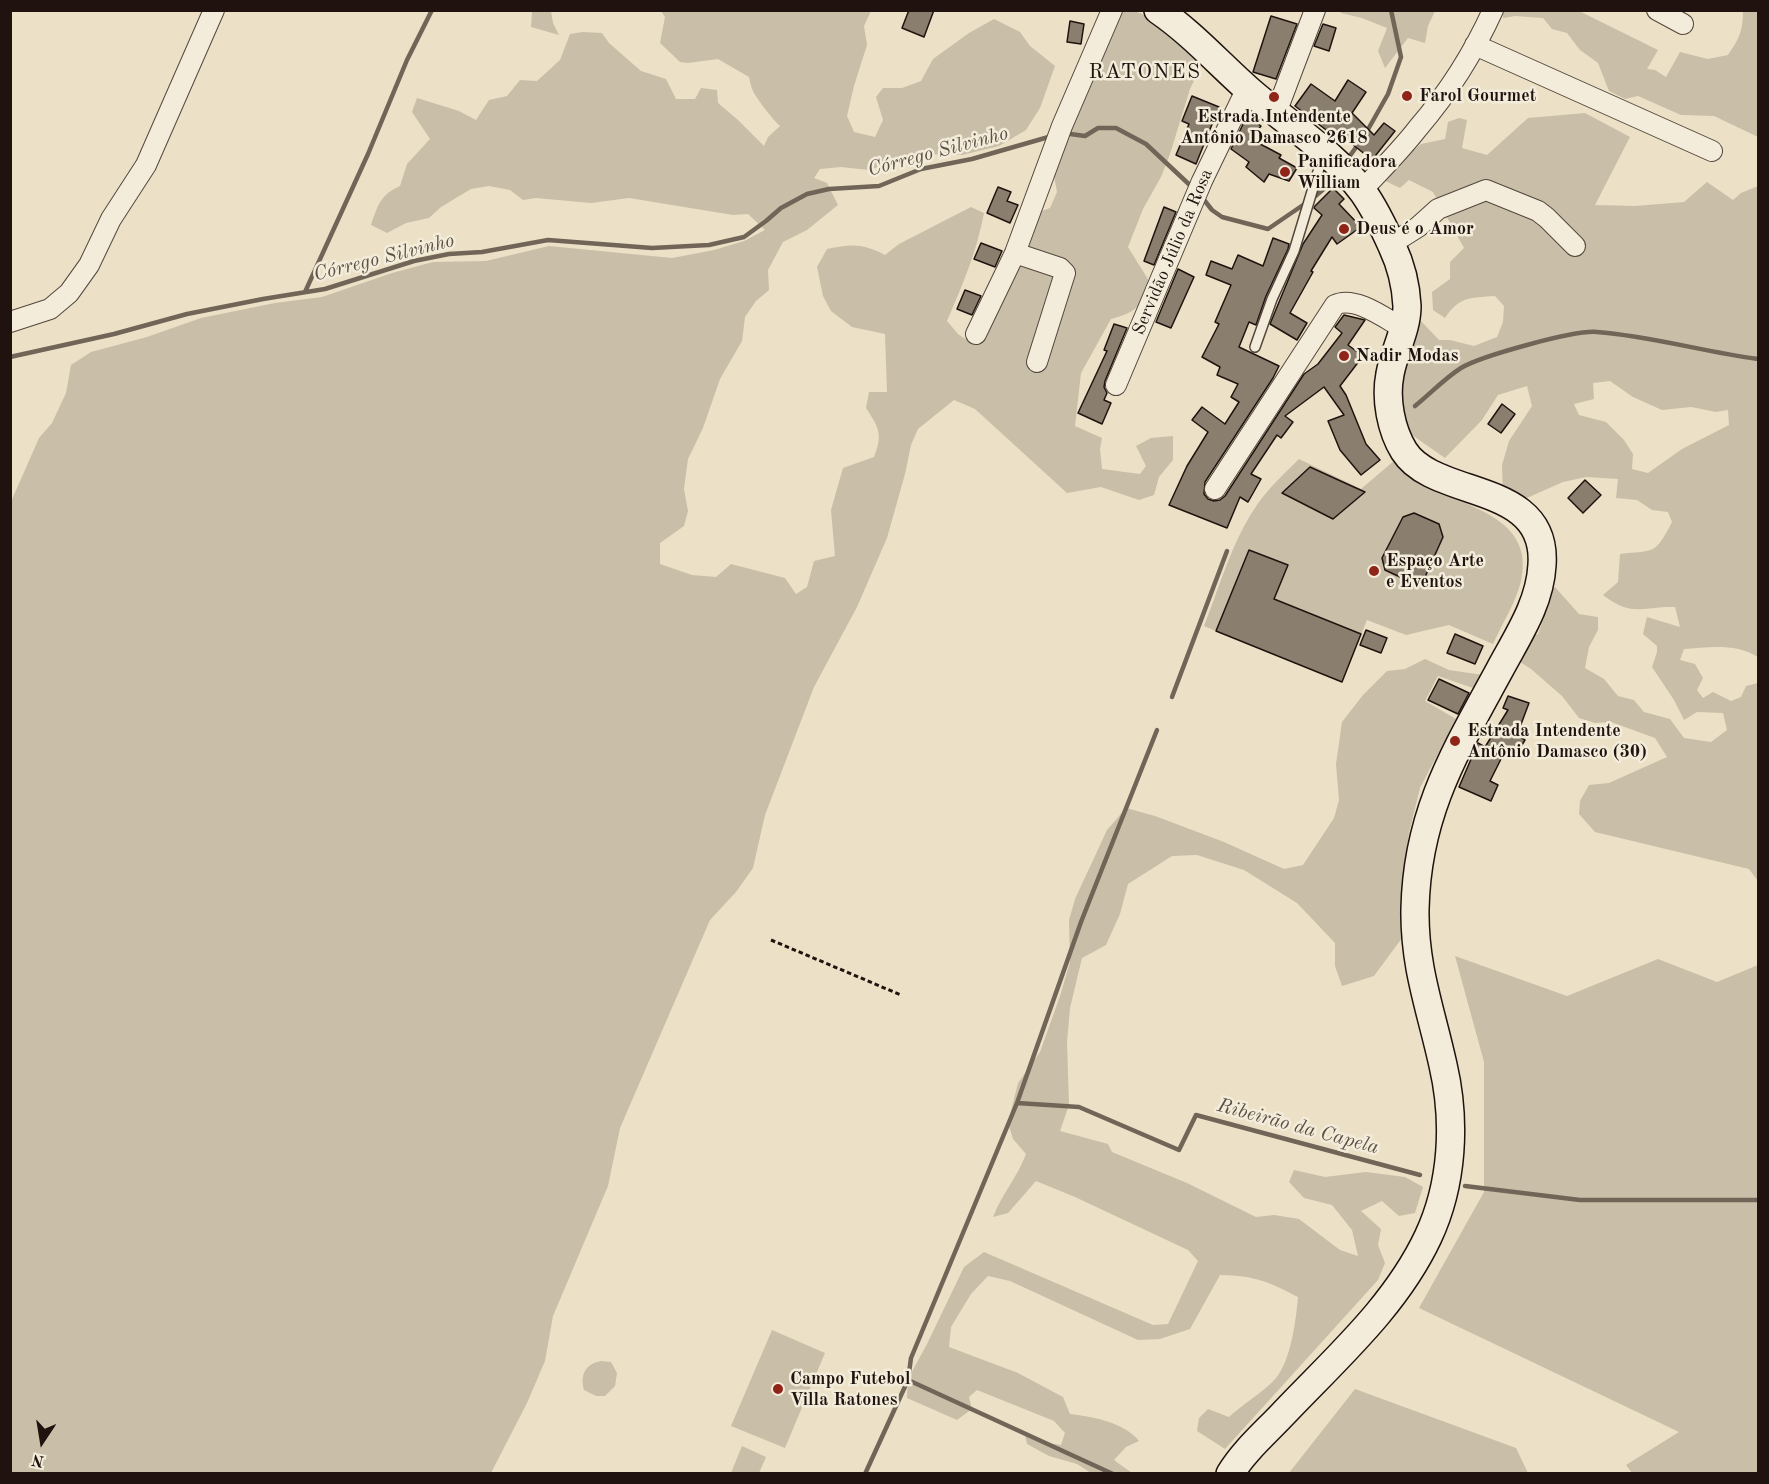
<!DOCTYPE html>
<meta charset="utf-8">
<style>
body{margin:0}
#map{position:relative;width:1769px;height:1484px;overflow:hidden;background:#ece1c6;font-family:"Old Standard TT",serif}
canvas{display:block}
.frame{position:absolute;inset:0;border:12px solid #20130f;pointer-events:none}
.north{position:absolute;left:12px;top:1412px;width:60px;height:60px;-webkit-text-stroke:4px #f3ecda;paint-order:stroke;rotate:192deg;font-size:16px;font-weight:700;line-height:24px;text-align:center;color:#20130f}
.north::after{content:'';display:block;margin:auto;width:21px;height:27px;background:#20130f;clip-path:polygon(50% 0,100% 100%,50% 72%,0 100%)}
</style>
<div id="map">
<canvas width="1769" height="1484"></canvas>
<div class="frame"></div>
<div class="north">N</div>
</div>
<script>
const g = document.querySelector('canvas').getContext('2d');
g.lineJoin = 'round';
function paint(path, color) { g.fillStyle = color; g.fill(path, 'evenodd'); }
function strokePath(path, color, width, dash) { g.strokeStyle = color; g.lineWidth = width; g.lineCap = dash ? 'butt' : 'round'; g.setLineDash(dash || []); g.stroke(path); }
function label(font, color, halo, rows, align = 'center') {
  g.font = font + ' "Old Standard TT",serif'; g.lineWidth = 5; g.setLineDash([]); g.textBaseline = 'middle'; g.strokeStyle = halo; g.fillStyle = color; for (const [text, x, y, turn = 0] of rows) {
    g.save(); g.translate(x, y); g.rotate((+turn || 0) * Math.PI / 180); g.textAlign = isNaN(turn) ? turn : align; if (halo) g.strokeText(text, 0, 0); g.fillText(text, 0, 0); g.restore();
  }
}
paint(new Path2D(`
 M 532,11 L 551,11 L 553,23 L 559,35 L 531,27 Z
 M 661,11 L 871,11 L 864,26 L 867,45 L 854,86 L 847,116 L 854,132 L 875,137 L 883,120 L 876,97 L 883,88 L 902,88 L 921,81 L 933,59 L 969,33 L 994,19 L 1020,32 L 1030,46 L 1055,66 L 1040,108 L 1026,130 L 999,146 L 962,155 L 941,154 L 908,157 L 869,170 L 841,167 L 820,169 L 814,178 L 827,183 L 838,205 L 807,230 L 783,242 L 768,270 L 769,290 L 756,301 L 745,317 L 742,341 L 720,379 L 703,428 L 688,459 L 684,489 L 688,511 L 684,526 L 660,543 L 660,564 L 692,575 L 716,577 L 731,564 L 785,578 L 796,594 L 807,587 L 814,561 L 835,556 L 831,510 L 843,468 L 874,457 C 883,434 879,428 866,408 L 869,392 L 887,392 L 885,334 L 852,327 L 831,311 L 823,296 L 817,267 L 827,249 C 852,244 862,243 885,255 L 899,244 L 971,207 L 984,213 C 977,251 962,286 947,321 L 958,334 L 971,343 L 981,335 L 1031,215 L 1050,208 L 1057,192 L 1054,176 L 1071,124 L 1115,11 C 1122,11 1129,10 1134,11 C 1161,19 1183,45 1203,63 L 1190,89 L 1170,154 L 1161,177 L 1143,209 L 1128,247 L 1151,284 C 1141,307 1136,312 1111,319 L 1081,373 L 1075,426 L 1102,438 L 1100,449 L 1102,469 L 1140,474 L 1146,466 L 1136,446 L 1151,438 L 1173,436 L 1173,460 L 1159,477 L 1154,495 L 1139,500 L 1101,487 L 1067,493 L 975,409 L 954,400 L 918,429 L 911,445 L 905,474 L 887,538 L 857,607 L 814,687 L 765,815 L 753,868 L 736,892 L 710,920 L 620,1128 L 608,1186 L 553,1316 L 545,1361 L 527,1403 L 491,1473 L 11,1473 L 10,504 L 39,438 L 52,423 L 66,393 L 71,365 L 91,352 L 147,337 L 201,318 L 275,303 L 322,297 L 392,273 L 433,262 L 486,261 L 549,246 L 672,258 L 714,250 L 744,241 L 765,230 L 748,214 L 733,215 L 629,198 L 591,203 L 536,198 L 523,200 L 510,190 L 489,186 L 471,189 L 441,207 L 429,218 L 406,223 L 387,233 L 371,225 C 378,205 380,195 400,186 L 407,164 L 430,139 L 412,112 L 417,98 L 459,111 L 476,120 L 489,100 L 507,96 L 520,80 L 537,81 L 560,60 L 570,34 L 583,32 L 602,33 L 609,43 L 641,71 L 666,79 L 676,99 L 695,99 L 701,88 L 717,90 L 718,103 L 738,120 L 764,146 L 768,137 L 780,126 C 774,121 756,98 753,91 C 751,87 750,81 749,77 L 718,59 L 688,63 L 680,62 L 660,43 L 665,17 Z
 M 1340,11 L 1435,11 L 1428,26 L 1425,43 L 1408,38 L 1385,68 L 1378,51 L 1387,28 L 1362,18 L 1341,13 Z
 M 1503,11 L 1579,11 L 1658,50 L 1647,69 L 1655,70 L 1666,77 L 1680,52 L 1708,59 L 1728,55 C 1739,39 1743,31 1743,11 L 1758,11 L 1758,137 L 1714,116 L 1681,115 L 1638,96 L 1625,99 L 1609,91 L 1598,63 L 1580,50 L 1567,33 L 1552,29 L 1543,18 L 1515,16 L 1503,18 Z
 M 1585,113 L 1630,137 L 1595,205 L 1635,206 L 1684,202 L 1707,182 L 1733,200 L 1741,193 L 1758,186 L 1758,657 C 1737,643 1708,647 1684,649 L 1680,660 L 1695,664 L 1703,678 L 1697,690 L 1703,698 L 1713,692 L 1731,701 L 1741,697 L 1746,686 L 1758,683 L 1758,881 L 1749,869 L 1595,832 L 1579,814 L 1580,801 L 1589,785 L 1609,783 L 1667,757 L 1655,738 L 1611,722 L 1595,723 L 1579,718 L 1562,696 L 1531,669 L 1514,658 L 1523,641 L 1538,634 L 1544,618 L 1538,604 L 1549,591 L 1555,587 L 1579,614 L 1598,617 L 1598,630 L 1589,647 L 1585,668 L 1604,679 L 1618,696 L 1634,700 L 1644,712 L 1670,719 L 1684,738 L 1711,742 L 1727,730 L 1723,713 L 1697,712 L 1684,720 L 1674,700 L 1652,667 L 1657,652 L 1657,646 L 1643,634 L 1647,617 L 1680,627 L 1675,607 C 1642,606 1633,618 1603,595 L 1618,582 L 1620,554 C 1655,550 1655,555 1672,522 L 1668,512 L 1652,510 L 1637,500 L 1616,498 L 1618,479 L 1586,477 L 1563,482 L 1520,501 L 1503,496 L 1502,465 L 1509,441 L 1532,406 L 1527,386 L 1498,395 L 1482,420 L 1445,458 L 1412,435 L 1400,411 L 1403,380 L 1413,324 L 1418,318 L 1439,340 L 1450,340 L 1474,346 L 1497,337 L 1503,322 L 1504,306 L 1495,296 C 1470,298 1460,296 1445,318 L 1433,310 L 1432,292 L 1450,279 L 1450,262 L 1464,248 L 1433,192 L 1409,180 L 1400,188 L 1379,178 L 1421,144 L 1445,139 L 1448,122 L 1459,118 L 1467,120 L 1462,148 L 1487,155 L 1528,118 ZM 1610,381 L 1633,397 L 1662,410 L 1691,407 L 1716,412 L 1728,410 L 1729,425 L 1682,449 L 1648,473 L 1632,469 L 1633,454 L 1624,440 L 1606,422 L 1579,415 L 1574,404 L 1594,399 L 1593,383 Z
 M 1299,459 L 1361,489 L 1395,460 C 1404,469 1411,478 1423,484 C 1463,507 1536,516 1521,581 C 1516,602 1502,624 1493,644 L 1449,625 L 1406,635 L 1367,620 L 1342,682 L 1204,626 C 1219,588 1231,545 1253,511 C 1265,491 1283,475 1299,459 Z
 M 1425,659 L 1449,670 L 1483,675 L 1483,680 L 1473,688 L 1438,676 L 1425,701 L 1456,719 L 1420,788 L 1409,833 L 1401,895 L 1402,938 L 1374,976 L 1342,986 L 1335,966 L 1335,943 L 1297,903 L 1244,870 L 1197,855 L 1172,856 L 1128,884 L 1120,914 L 1106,945 L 1082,958 L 1070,1008 L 1067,1042 L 1069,1105 L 1060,1131 L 1108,1144 L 1112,1152 L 1187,1183 L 1256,1217 L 1274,1215 L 1299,1219 L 1340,1250 L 1358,1256 L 1352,1230 L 1332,1205 L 1304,1198 L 1289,1182 L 1294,1170 L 1325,1177 L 1366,1172 L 1405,1177 L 1423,1187 L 1415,1213 L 1399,1216 L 1382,1201 L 1361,1211 L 1381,1229 L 1378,1245 L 1385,1263 L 1378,1280 L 1225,1449 L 1197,1431 L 1199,1418 L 1208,1409 L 1229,1417 C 1242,1405 1266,1390 1276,1378 C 1291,1360 1296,1320 1298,1297 C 1267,1281 1256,1276 1220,1275 L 1190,1329 L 1160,1339 L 1138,1340 L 1010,1281 L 988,1276 L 971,1294 L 951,1327 L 949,1347 L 1018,1373 L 1063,1397 L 1070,1414 C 1093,1417 1124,1422 1139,1441 L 1126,1447 L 1114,1460 L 1132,1473 L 1091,1473 L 1077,1464 L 1049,1456 L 1027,1444 L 1025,1435 L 1042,1442 L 1061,1445 L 1065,1433 L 1054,1421 L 977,1390 L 969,1397 L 972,1409 L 957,1420 L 907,1398 L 908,1379 L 927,1344 L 964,1267 L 984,1252 L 1153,1325 L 1168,1324 L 1198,1261 L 1188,1250 L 1075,1197 L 1036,1181 L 1008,1213 L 993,1217 C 1002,1194 1018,1176 1026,1154 L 1013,1139 L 1008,1123 L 1018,1083 L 1040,1052 L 1060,996 L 1070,962 L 1069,920 L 1075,899 L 1107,830 L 1126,808 L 1155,816 L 1224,842 L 1284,869 L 1303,865 L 1334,818 L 1339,800 L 1336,764 L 1342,722 L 1363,695 L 1387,671 L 1405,669 Z
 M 1455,956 L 1567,996 L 1658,959 L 1717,982 L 1758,965 L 1758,1473 L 1632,1473 L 1626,1465 L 1679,1432 L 1419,1308 L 1484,1192 L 1484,1062 Z
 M 772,1330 L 825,1353 L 785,1448 L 731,1426 Z
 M 601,1361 L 611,1362 L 617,1373 L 615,1386 L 605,1396 L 596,1396 L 584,1390 C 580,1375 585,1364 601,1361 Z
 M 1355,1389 L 1516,1448 L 1528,1473 L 1289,1473 Z
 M 742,1446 L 766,1457 L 759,1473 L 731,1473 Z`), '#c9bea7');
strokePath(new Path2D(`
 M 1063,133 L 1085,136 L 1098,128 L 1116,128 L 1146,144 L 1193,188
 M 1366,133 L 1388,94 L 1401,57 L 1391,10
 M 1347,160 L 1359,143
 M 1201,196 L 1212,210 L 1222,217 L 1268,229 L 1306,203
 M 1313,198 L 1325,188 L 1337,174
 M 305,292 L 368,154 L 407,60 L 432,10
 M 10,357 L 114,334 L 187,314 L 263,299 L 325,289 L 414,261 L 449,254 L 482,252 L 548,240 L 652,248 L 709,245 L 744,237 L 766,221 L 781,208 L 807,194 L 829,189 L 879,186 L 921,169 L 972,159 L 1052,136
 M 1415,406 C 1430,394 1445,378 1461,368 C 1481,356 1574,330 1597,332 C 1651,336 1704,352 1758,359
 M 1172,697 L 1227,551
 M 1017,1103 L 1079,1107 L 1179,1150 L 1196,1115 L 1420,1175
 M 1465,1186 L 1580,1200 L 1758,1200
 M 908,1380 L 911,1358 L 1017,1103 L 1081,922 L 1157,730
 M 865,1474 L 908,1380 L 1113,1474`), '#716558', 4.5);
const building = new Path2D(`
 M 909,10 L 934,10 L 924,37 L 902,28 Z
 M 1271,16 L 1297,24 L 1276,79 L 1253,72 Z
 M 1070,21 L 1084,24 L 1081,44 L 1067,42 Z
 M 1323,24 L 1336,28 L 1329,51 L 1314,46 Z
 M 1348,80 L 1366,92 L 1352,113 L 1374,135 L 1384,123 L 1395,131 L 1372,160 L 1346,139 L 1343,143 L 1295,106 L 1311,84 L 1335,101 Z
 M 1192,96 L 1219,107 L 1196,164 L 1176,155 L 1189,124 L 1182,121 Z
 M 1247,116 L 1261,126 L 1251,139 L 1281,155 L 1279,158 L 1297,168 L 1289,181 L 1269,174 L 1264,182 L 1246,167 L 1249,162 L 1231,149 Z
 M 998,187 L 1011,192 L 1007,201 L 1018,205 L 1010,223 L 987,213 Z
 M 1333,188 L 1344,199 L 1339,204 L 1361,227 L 1337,244 L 1332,237 L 1311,271 L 1313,272 L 1290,313 L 1307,323 L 1297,340 L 1270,324 L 1303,244 L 1322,215 L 1314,208 L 1315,206 Z
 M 1164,207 L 1176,212 L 1154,265 L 1144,261 Z
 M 1273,238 L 1289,244 L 1288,249 L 1266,296 L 1256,325 L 1249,322 L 1239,347 L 1279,366 L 1273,378 L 1205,482 L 1204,494 L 1208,499 L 1214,501 L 1220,500 L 1225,496 L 1304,374 L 1318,364 L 1342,333 L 1335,327 L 1344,315 L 1365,320 L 1348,345 L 1363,356 L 1340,386 L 1346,395 L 1366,444 L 1380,460 L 1361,475 L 1340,450 L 1328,421 L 1344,415 L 1324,387 L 1285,416 L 1293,422 L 1281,438 L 1277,435 L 1251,474 L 1261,479 L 1248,502 L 1240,497 L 1227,528 L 1169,505 L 1187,466 L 1208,432 L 1192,420 L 1202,407 L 1225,424 L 1239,402 L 1231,397 L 1238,384 L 1217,375 L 1220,367 L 1202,357 L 1219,324 L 1215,322 L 1231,285 L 1206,275 L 1211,261 L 1232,269 L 1238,255 L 1263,266 Z
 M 981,243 L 1002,251 L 995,267 L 974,259 Z
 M 1178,269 L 1194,277 L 1171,328 L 1156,322 Z
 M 965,290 L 981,296 L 972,315 L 957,309 Z
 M 1114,324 L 1127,328 L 1105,381 L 1104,387 L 1107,393 L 1104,400 L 1111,403 L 1102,424 L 1078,413 L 1107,351 L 1104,350 Z
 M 1502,404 L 1515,414 L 1501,433 L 1488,424 Z
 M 1310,467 L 1345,483 L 1365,492 L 1333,519 L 1282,493 Z
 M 1585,480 L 1601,495 L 1583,513 L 1568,498 Z
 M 1414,513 L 1439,524 L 1443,537 L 1425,577 L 1415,584 L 1385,570 L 1382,558 L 1403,517 Z
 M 1249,550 L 1288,565 L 1274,599 L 1361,634 L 1342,682 L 1216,631 Z
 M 1366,630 L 1387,638 L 1381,653 L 1360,645 Z
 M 1455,634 L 1483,646 L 1475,664 L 1447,653 Z
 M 1439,679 L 1469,693 L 1458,714 L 1428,700 Z
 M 1508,696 L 1529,703 L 1517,735 L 1525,740 L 1514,758 L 1504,753 L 1490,781 L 1498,785 L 1491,801 L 1459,787 L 1478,743 L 1485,747 L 1508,710 L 1503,708 Z`);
paint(building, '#8a7e6e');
strokePath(building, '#20130f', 1.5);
const service = new Path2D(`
 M 1255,347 L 1272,299 L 1294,251 L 1323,155`);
const minor = new Path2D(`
 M 1657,10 L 1683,24
 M 1475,45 L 1712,151
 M 1276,113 L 1315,10
 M 1362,190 C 1381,170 1401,150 1418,128 C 1448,93 1474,52 1493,10
 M 1391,244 L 1418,227 L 1438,209 L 1486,190 L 1538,211 L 1547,218 L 1575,246
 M 1015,253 L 1060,268 L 1065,273 L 1037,362
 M 10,322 L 50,309 L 69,293 L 89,265 L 111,219 L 146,165 L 214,10
 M 976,334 L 1015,253 L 1062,126 L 1112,10
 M 1116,385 L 1202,181 L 1247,88
 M 1215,489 L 1335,305 C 1355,295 1386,319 1404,329`);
const secondary = new Path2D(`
 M 1158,10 C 1193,34 1220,65 1251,92 C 1287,123 1335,154 1363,192 C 1375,209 1384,228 1392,246 C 1401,265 1406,285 1407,306 C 1407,330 1394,351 1390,374 C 1385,399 1391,430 1404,451 C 1435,500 1548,480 1542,565 C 1540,604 1517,637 1499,671 C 1455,752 1417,813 1415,909 C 1414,967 1431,1010 1443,1065 C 1456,1121 1453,1184 1428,1237 C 1395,1307 1335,1359 1283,1414 C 1265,1433 1244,1451 1230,1474`);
strokePath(service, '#53463d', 12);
strokePath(minor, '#53463d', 22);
strokePath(secondary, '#20130f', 30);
strokePath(new Path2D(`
 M 771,940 L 901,995`), '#20130f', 3, [4.5, 3]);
strokePath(service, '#f3ecda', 9);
strokePath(minor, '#f3ecda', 20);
strokePath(secondary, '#f3ecda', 27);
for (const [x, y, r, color] of [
 [1407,96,6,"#8f2418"],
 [1274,97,6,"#8f2418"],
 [1285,172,6,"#8f2418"],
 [1344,229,6,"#8f2418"],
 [1344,356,6,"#8f2418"],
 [1374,571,6,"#8f2418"],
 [1455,741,6,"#8f2418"],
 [778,1389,6,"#8f2418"]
]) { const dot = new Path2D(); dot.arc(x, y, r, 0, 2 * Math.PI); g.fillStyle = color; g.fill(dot); strokePath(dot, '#f3ecda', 2); }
label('bold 18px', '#20130f', '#f3ecda', [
 ["Farol Gourmet",1419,96],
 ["Estrada Intendente",1274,117,"center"],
 ["Antônio Damasco 2618",1274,138,"center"],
 ["Panificadora",1297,162],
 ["William",1297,183],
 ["Deus é o Amor",1356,229],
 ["Nadir Modas",1356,356],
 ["Espaço Arte",1386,561],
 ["e Eventos",1386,582],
 ["Estrada Intendente",1467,731],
 ["Antônio Damasco (30)",1467,752],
 ["Campo Futebol",790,1379],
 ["Villa Ratones",790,1400]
], 'left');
label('18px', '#20130f', '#f3ecda', [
 ["Servidão Júlio da Rosa",1173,252,-67]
]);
label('italic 20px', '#5d5045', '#f3ecda', [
 ["Córrego Silvinho",938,152,-15],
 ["Córrego Silvinho",384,258,-14],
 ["Ribeirão da Capela",1298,1127,15]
]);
g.letterSpacing = '1.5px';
label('21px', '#20130f', '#f3ecda', [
 ["RATONES",1145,72]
]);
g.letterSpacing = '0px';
</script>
